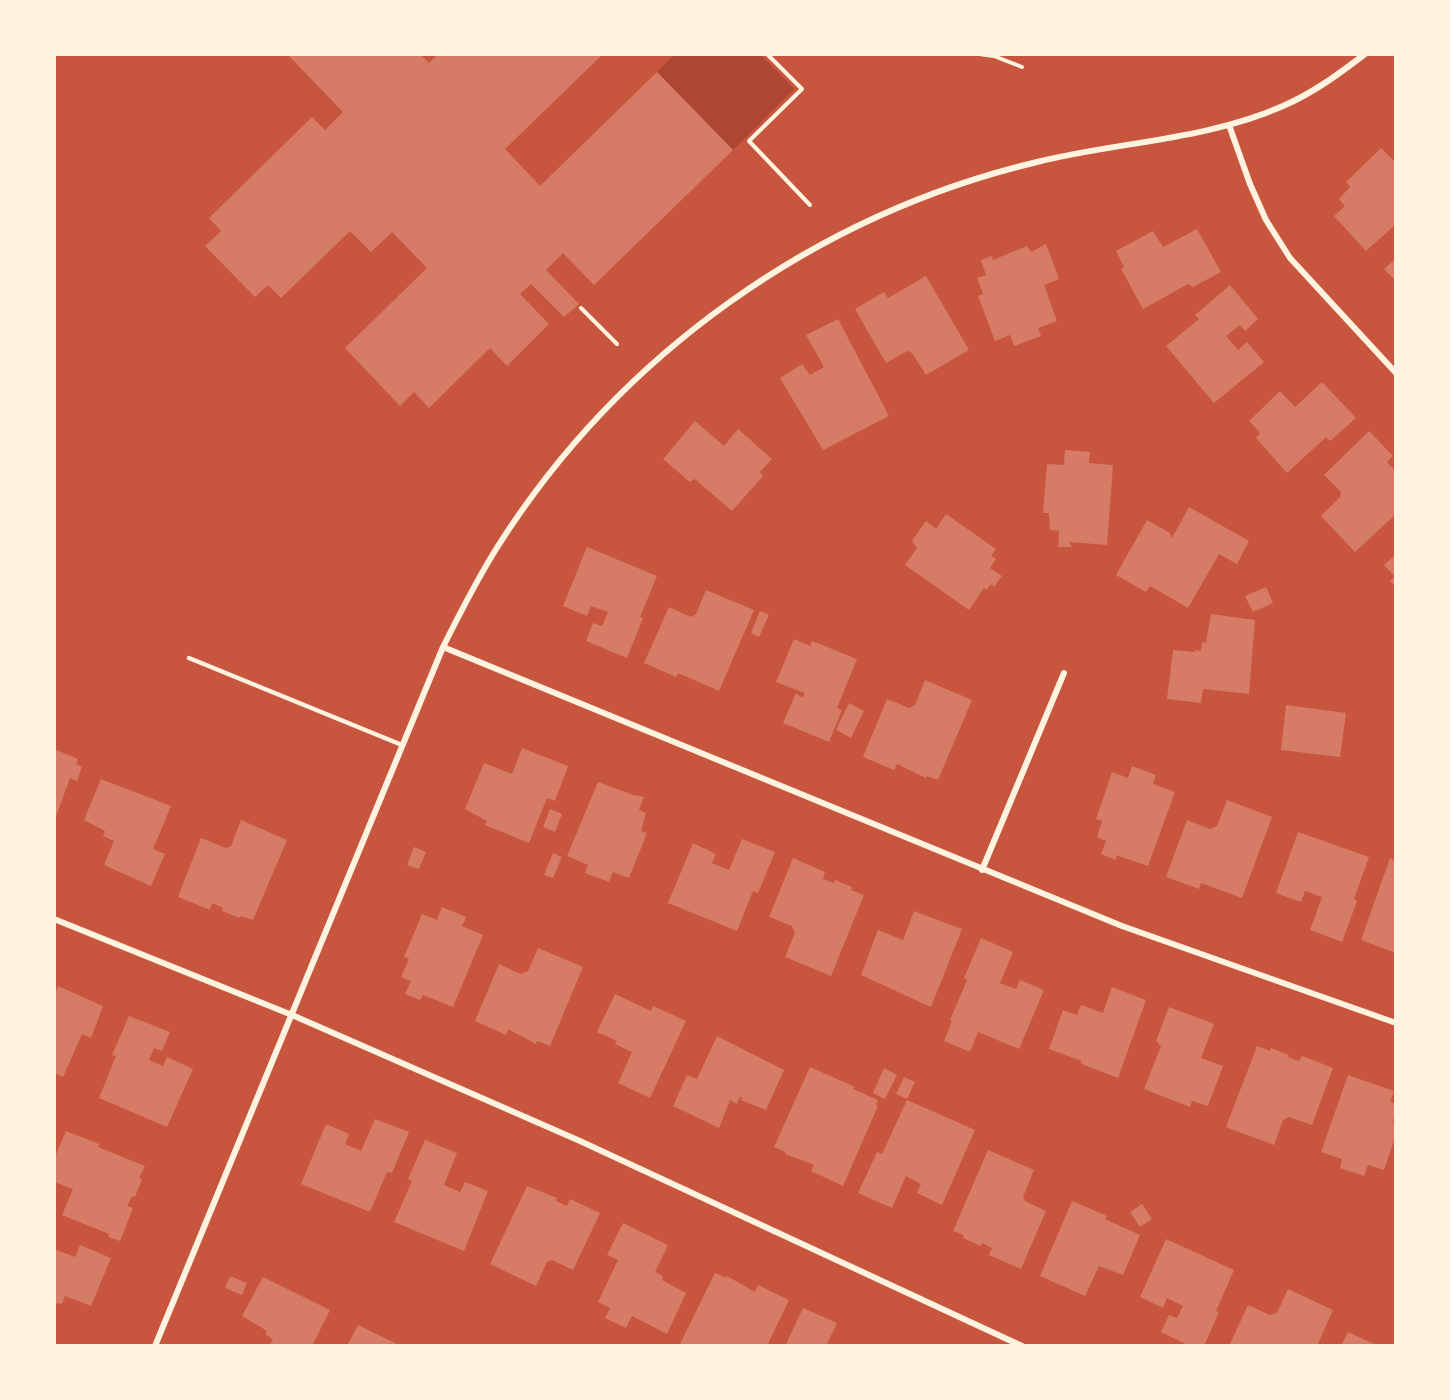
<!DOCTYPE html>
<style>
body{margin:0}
#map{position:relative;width:1450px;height:1400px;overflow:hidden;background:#c8553d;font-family:"Nunito Sans",sans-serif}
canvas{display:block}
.frame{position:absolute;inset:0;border:56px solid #fff3e0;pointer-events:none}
</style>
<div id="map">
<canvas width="1450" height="1400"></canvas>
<div class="frame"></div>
</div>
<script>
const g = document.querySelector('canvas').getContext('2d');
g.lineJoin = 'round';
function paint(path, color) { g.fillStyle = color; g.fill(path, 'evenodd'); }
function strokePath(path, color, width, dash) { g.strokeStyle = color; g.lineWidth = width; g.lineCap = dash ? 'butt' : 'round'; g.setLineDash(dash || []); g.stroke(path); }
paint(new Path2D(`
 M 675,54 L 760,54 L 794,89 L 733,150 L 657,72 Z`), '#ae4732');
paint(new Path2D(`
 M 287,54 L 420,54 L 429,63 L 438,54 L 603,54 L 505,149 L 540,186 L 657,72 L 733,150 L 594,285 L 563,253 L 546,270 L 579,304 L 564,317 L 531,284 L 520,294 L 549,324 L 507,366 L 490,348 L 429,408 L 414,392 L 400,406 L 345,348 L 427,268 L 392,232 L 371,252 L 350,231 L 281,298 L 268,285 L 255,297 L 205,246 L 221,231 L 209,218 L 312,117 L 325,130 L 343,112 Z
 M 1381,148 L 1393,160 L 1396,157 L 1396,224 L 1366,251 L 1334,216 L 1345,206 L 1339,199 L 1350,187 L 1346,182 Z
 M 1197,229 L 1221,272 L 1193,287 L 1188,284 L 1143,309 L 1121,269 L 1124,267 L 1116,251 L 1153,231 L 1163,247 Z
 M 1046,244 L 1059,279 L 1044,285 L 1057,321 L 1038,328 L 1041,336 L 1014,346 L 1010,335 L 995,341 L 978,296 L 983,294 L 977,278 L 986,275 L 981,260 L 992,256 L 993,260 L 1027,246 L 1031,252 Z
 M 1396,258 L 1396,281 L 1384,269 Z
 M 926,276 L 969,350 L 926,375 L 912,353 L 907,351 L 886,363 L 855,309 L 884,292 L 888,298 Z
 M 1230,285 L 1258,319 L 1245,331 L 1240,325 L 1226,336 L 1238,350 L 1247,342 L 1264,362 L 1214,403 L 1166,346 L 1199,319 L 1195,315 Z
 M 838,319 L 889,416 L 823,450 L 780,378 L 802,364 L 810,375 L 824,367 L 806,335 Z
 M 1322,382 L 1356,418 L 1330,441 L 1326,437 L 1287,473 L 1256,438 L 1260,433 L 1249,421 L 1280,391 L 1295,407 Z
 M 695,421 L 724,446 L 738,429 L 772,459 L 760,472 L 763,476 L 732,511 L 695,479 L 690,482 L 663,459 Z
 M 1369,431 L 1393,456 L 1387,462 L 1396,471 L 1396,514 L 1355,552 L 1321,516 L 1340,497 L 1341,492 L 1324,475 Z
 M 1065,450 L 1090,452 L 1089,463 L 1113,465 L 1107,545 L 1069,542 L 1072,547 L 1058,547 L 1059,531 L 1050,530 L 1049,513 L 1043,513 L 1047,464 L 1064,465 Z
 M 1189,507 L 1249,541 L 1237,564 L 1219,554 L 1188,608 L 1150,586 L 1146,592 L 1116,575 L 1147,520 L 1170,533 L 1172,538 Z
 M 946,514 L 996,549 L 991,556 L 996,559 L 990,568 L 1002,576 L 994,587 L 991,584 L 986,590 L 984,588 L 969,610 L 905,565 L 917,548 L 912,541 L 926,521 L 936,529 Z
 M 587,547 L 657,576 L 640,617 L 643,618 L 627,658 L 586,641 L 593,623 L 602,626 L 608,612 L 591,606 L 587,616 L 563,606 Z
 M 1396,554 L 1396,587 L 1390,581 L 1395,577 L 1384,565 Z
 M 1266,587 L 1273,603 L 1253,612 L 1245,596 Z
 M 706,590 L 754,610 L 719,691 L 678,673 L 676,677 L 644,663 L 669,607 L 691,617 L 696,614 Z
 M 760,611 L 769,615 L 759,637 L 751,633 Z
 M 1211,614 L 1255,620 L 1249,694 L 1203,689 L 1201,703 L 1167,699 L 1173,650 L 1195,652 L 1195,650 L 1201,651 L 1202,642 L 1209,643 L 1206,642 Z
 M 794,639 L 810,646 L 812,641 L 857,659 L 837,708 L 842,710 L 829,742 L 783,723 L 796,693 L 802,698 L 805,693 L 776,682 Z
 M 925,680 L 972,700 L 938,780 L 927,776 L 926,778 L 897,764 L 894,770 L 863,757 L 887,699 L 909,708 L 915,705 Z
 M 849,703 L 864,711 L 851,738 L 836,730 Z
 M 1286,705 L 1346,713 L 1340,757 L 1281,750 Z
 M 522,748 L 568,766 L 555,801 L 547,798 L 529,843 L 485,825 L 487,821 L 465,809 L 484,763 L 512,774 Z
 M 54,749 L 78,759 L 76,764 L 82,767 L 77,781 L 70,778 L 54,822 Z
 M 1132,766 L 1156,775 L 1153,784 L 1175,792 L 1148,866 L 1116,855 L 1116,860 L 1101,854 L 1106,841 L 1097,837 L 1102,821 L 1096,819 L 1112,772 L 1128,778 Z
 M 101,779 L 171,806 L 153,849 L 165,854 L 151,886 L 104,865 L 114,841 L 103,836 L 105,831 L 84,820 Z
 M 598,782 L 633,795 L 644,797 L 639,810 L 646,813 L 641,831 L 647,833 L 629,878 L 613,872 L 609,882 L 585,873 L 588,865 L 567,856 Z
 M 1227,800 L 1272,817 L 1242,898 L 1201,883 L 1199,889 L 1166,877 L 1187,820 L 1210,829 L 1217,826 Z
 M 550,809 L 562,814 L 555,832 L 543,827 Z
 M 241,820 L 287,840 L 253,920 L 241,916 L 240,918 L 222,911 L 223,908 L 212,903 L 210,910 L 178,897 L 201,838 L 226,848 L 231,846 Z
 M 1298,832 L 1369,857 L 1354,899 L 1357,901 L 1342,942 L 1310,930 L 1322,897 L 1305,891 L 1301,902 L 1276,893 Z
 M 742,839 L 775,852 L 758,893 L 753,891 L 737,931 L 668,903 L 693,843 L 716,854 L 712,863 L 729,870 Z
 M 414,847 L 426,852 L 419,869 L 407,865 Z
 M 553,853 L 562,857 L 553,878 L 544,875 Z
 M 793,858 L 825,872 L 823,879 L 834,883 L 835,880 L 852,887 L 851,890 L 864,895 L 831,976 L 785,957 L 795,933 L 792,926 L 769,917 Z
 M 1390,858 L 1396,861 L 1396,953 L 1361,940 Z
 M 442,907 L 466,917 L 462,926 L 483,935 L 453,1007 L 423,995 L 420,1000 L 405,994 L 411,981 L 401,977 L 409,959 L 404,957 L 422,914 L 437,920 Z
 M 914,911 L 962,929 L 931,1007 L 861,975 L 878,930 L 903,940 Z
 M 981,938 L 1013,952 L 1000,983 L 1016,989 L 1020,980 L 1044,990 L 1019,1049 L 978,1032 L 970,1052 L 944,1041 L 952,1021 L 950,1020 L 967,980 L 964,978 Z
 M 538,948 L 583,967 L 550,1046 L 537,1041 L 536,1044 L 508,1029 L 506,1035 L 475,1021 L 499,964 L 521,974 L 528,971 Z
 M 58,986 L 103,1006 L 91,1038 L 82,1034 L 63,1077 L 54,1073 L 54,997 Z
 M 1112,987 L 1146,1000 L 1118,1078 L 1084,1065 L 1080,1062 L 1082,1061 L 1049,1049 L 1063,1010 L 1077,1015 L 1081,1005 L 1103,1013 Z
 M 615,994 L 651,1011 L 653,1006 L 686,1021 L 650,1098 L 618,1083 L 632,1052 L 615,1044 L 617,1041 L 597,1032 Z
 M 1169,1007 L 1214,1024 L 1201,1058 L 1223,1066 L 1208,1106 L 1192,1101 L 1190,1107 L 1144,1089 L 1161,1046 L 1156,1041 Z
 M 129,1016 L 170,1032 L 162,1051 L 154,1048 L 149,1060 L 163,1066 L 167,1057 L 193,1069 L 167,1127 L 99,1098 L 116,1056 L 112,1055 Z
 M 717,1036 L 784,1070 L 766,1110 L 741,1100 L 742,1098 L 740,1097 L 737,1104 L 730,1100 L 719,1128 L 673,1106 L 687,1075 L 697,1079 Z
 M 1257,1046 L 1270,1051 L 1271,1048 L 1289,1055 L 1288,1057 L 1299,1061 L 1302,1056 L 1333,1068 L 1312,1125 L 1289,1117 L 1283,1120 L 1274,1145 L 1226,1127 Z
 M 810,1067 L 855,1087 L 853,1089 L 878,1100 L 876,1105 L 878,1106 L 843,1186 L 811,1171 L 814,1165 L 785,1154 L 786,1152 L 774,1147 Z
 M 884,1068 L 897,1075 L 885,1099 L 873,1093 Z
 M 1348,1075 L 1394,1091 L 1390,1102 L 1396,1104 L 1393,1122 L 1396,1123 L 1396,1135 L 1384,1170 L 1368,1165 L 1364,1176 L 1340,1168 L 1342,1159 L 1321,1152 Z
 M 904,1077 L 915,1082 L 907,1099 L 896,1094 Z
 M 907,1100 L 975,1130 L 942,1205 L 917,1193 L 921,1184 L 906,1176 L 892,1208 L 858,1193 L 877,1152 L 882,1154 Z
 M 375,1119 L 409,1132 L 392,1173 L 387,1172 L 370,1212 L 301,1184 L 326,1124 L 349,1134 L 345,1144 L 361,1151 Z
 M 66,1131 L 99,1144 L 98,1147 L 145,1166 L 139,1178 L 142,1179 L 135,1197 L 132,1196 L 127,1206 L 133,1208 L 120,1241 L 108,1237 L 109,1234 L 62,1215 L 73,1189 L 54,1182 L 54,1159 Z
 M 425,1140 L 457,1153 L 444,1185 L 460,1192 L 465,1182 L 488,1191 L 464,1251 L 394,1222 L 412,1181 L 408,1179 Z
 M 988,1150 L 1034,1170 L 1023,1197 L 1025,1201 L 1046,1211 L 1021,1269 L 989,1255 L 992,1248 L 982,1243 L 981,1246 L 963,1238 L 964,1235 L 953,1231 Z
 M 527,1186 L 557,1198 L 556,1201 L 567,1206 L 570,1199 L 600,1213 L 573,1270 L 552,1260 L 547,1262 L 536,1286 L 490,1264 Z
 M 1072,1201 L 1107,1216 L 1105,1219 L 1140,1235 L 1123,1275 L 1099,1266 L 1085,1296 L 1040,1276 Z
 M 1142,1204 L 1152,1219 L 1140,1227 L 1130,1212 Z
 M 623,1223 L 668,1245 L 655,1272 L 663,1276 L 662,1280 L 686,1293 L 667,1334 L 632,1316 L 626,1328 L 605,1318 L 610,1308 L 598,1302 L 618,1260 L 607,1255 Z
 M 1166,1239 L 1234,1270 L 1216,1311 L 1219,1312 L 1204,1346 L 1190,1346 L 1161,1332 L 1169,1315 L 1177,1318 L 1183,1306 L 1167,1298 L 1163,1308 L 1140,1297 Z
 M 80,1245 L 111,1258 L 91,1306 L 65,1296 L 62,1304 L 57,1303 L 54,1309 L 54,1249 L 75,1257 Z
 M 715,1273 L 726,1278 L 727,1276 L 755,1292 L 758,1285 L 789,1300 L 767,1346 L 679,1346 Z
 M 230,1276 L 247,1283 L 242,1295 L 225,1288 Z
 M 263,1277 L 330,1310 L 312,1346 L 269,1346 L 273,1339 L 265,1334 L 267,1331 L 242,1316 Z
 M 1288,1289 L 1333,1310 L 1317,1346 L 1229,1346 L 1248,1305 L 1270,1315 L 1277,1313 Z
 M 803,1308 L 837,1323 L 826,1346 L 785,1346 Z
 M 358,1325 L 401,1346 L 347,1346 Z
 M 1348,1332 L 1378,1346 L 1341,1346 Z`), '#d67c66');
strokePath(new Path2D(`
 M 767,54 L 802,89 L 749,141 L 810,205
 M 979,54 L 994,56 L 1022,67
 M 581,308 L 617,344`), '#fff3e0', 4);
strokePath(new Path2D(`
 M 189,658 L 402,745`), '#fff3e0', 4.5);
strokePath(new Path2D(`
 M 1229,125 L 1250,184 L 1266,220 L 1290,258 L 1396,373
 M 443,647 L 1122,926 L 1396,1023
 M 982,870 L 1064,673
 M 54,919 L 292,1015 L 580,1141 L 1022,1346
 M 155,1346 L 443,647 C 460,613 477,579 498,546 C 620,354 815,215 1037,162 C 1117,142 1207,140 1283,106 C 1313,93 1339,74 1365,54`), '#fff3e0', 6);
</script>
